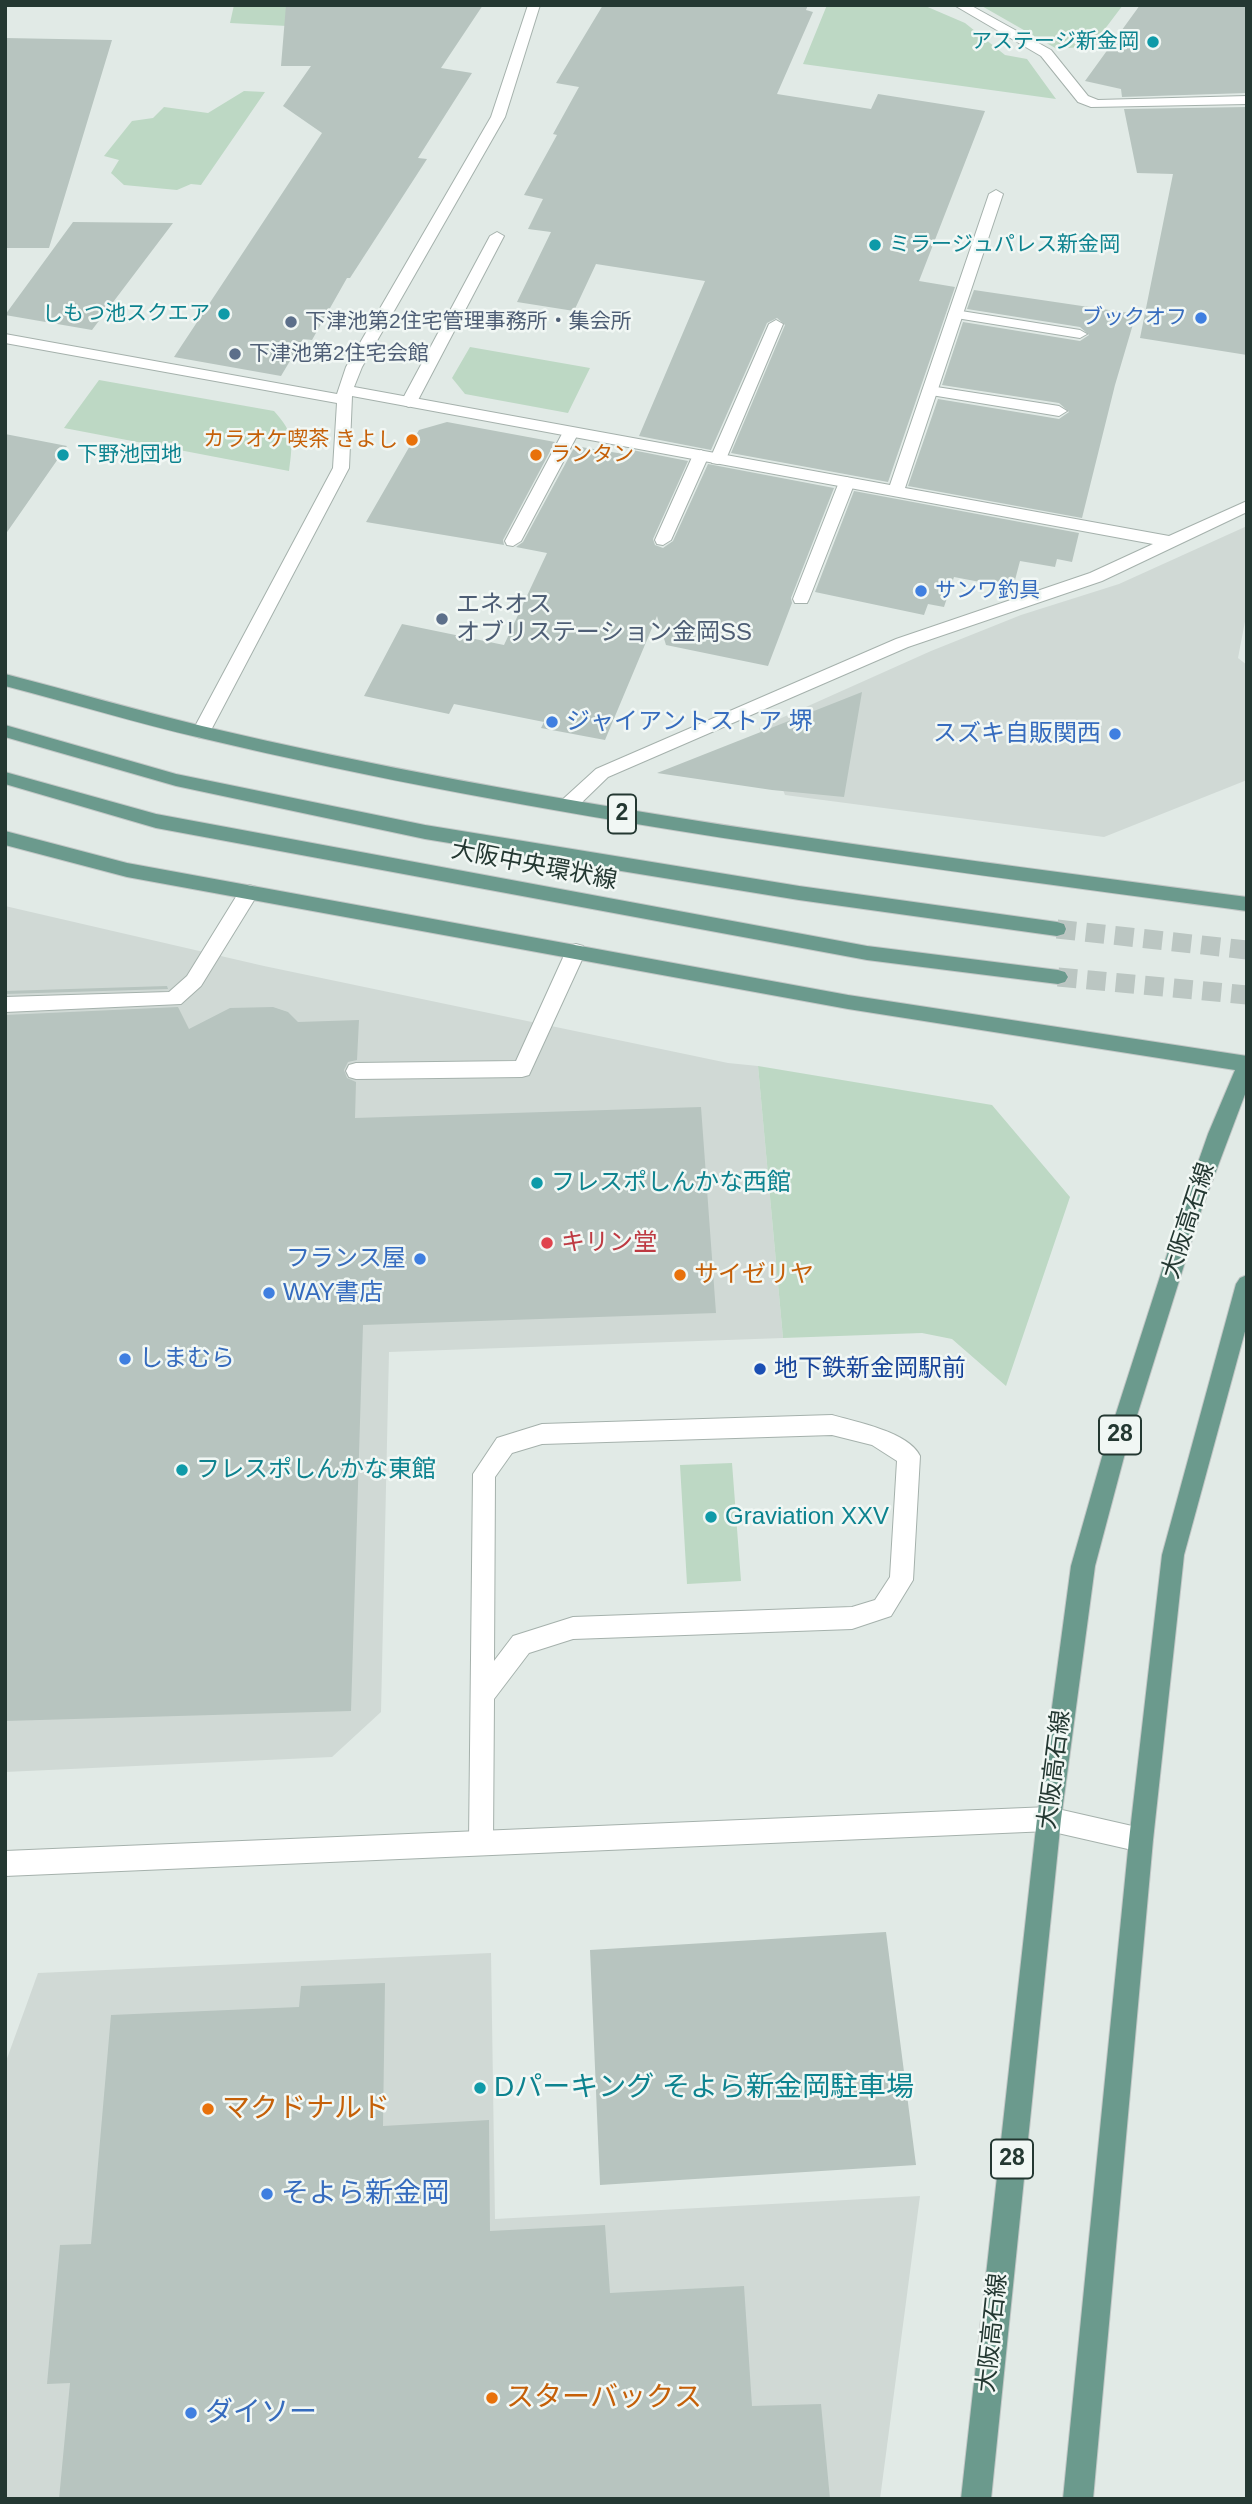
<!DOCTYPE html>
<meta charset="utf-8">
<style>
body{margin:0}
#map{position:relative;width:1252px;height:2504px;overflow:hidden;background:#e1eae6;font-family:Arial,sans-serif}
canvas{display:block}
.frame{position:absolute;inset:0;border:7px solid #243832;pointer-events:none}
</style>
<div id="map">
<canvas width="1252" height="2504"></canvas>
<div class="frame"></div>
</div>
<script>
const g = document.querySelector('canvas').getContext('2d');
g.lineJoin = 'round';
function paint(path, color) { g.fillStyle = color; g.fill(path, 'evenodd'); }
function strokePath(path, color, width, dash) { g.strokeStyle = color; g.lineWidth = width; g.lineCap = dash ? 'butt' : 'round'; g.setLineDash(dash || []); g.stroke(path); }
function label(font, color, halo, rows, align = 'center') {
  g.font = font + ' Arial,"Noto Sans JP",sans-serif'; g.lineWidth = 5; g.setLineDash([]); g.textBaseline = 'middle'; g.strokeStyle = halo; g.fillStyle = color; for (const [text, x, y, turn = 0] of rows) {
    g.save(); g.translate(x, y); g.rotate((+turn || 0) * Math.PI / 180); g.textAlign = isNaN(turn) ? turn : align; if (halo) g.strokeText(text, 0, 0); g.fillText(text, 0, 0); g.restore();
  }
}
paint(new Path2D(`
 M 1247,526 L 1247,611 L 1238,658 L 1247,665 L 1247,780 L 1104,837 L 785,795 L 759,728 L 931,651 L 1021,615 L 1119,584 Z
 M 5,906 L 264,966 L 728,1063 L 758,1066 L 783,1338 L 389,1352 L 381,1712 L 332,1757 L 5,1772 Z
 M 491,1953 L 495,2219 L 920,2196 L 880,2499 L 5,2499 L 5,2064 L 38,1973 Z`), '#d0d9d5');
paint(new Path2D(`
 M 234,5 L 321,5 L 306,27 L 230,23 Z
 M 827,5 L 923,5 L 965,23 L 1005,55 L 1027,59 L 1056,99 L 803,64 Z
 M 980,5 L 1123,5 L 1092,46 L 1057,49 Z
 M 244,91 L 265,92 L 201,185 L 191,184 L 177,190 L 124,185 L 111,173 L 119,160 L 104,156 L 132,121 L 153,118 L 164,107 L 208,113 Z
 M 470,347 L 590,368 L 568,413 L 465,394 L 452,378 Z
 M 99,380 L 274,411 C 294,433 293,442 289,471 L 64,428 Z
 M 758,1066 L 992,1105 L 1070,1197 L 1006,1386 L 952,1339 L 922,1333 L 783,1338 Z
 M 732,1463 L 741,1581 L 687,1584 L 680,1465 Z`), '#bdd8c4');
paint(new Path2D(`
 M 286,5 L 483,5 L 441,68 L 472,73 L 418,158 L 427,159 L 350,278 L 347,278 L 312,340 L 303,339 L 281,376 L 174,357 L 322,133 L 283,106 L 311,66 L 281,66 Z
 M 603,5 L 808,5 L 806,10 L 813,12 L 777,94 L 871,109 L 878,94 L 985,111 L 919,281 L 955,287 L 888,482 L 731,453 L 785,325 L 777,318 L 767,323 L 711,450 L 639,436 L 705,281 L 596,264 L 574,311 L 517,302 L 551,232 L 528,229 L 543,199 L 524,195 L 557,135 L 553,134 L 579,87 L 556,83 Z
 M 1140,5 L 1247,5 L 1247,93 L 1122,97 L 1121,89 L 1085,81 Z
 M 5,38 L 112,40 L 49,248 L 5,248 Z
 M 1247,107 L 1247,355 L 1140,338 L 1173,174 L 1137,173 L 1124,109 Z
 M 73,222 L 173,223 L 92,330 L 5,315 Z
 M 974,290 L 1136,314 L 1115,385 L 1082,518 L 908,486 L 938,399 L 1059,419 L 1069,412 L 1059,403 L 942,385 L 963,322 L 1080,341 L 1089,335 L 1080,327 L 967,309 Z
 M 447,422 L 555,442 L 503,540 L 504,545 L 366,522 L 419,430 Z
 M 5,434 L 67,446 L 5,535 Z
 M 575,446 L 630,455 L 632,450 L 688,461 L 653,539 L 655,545 L 663,548 L 673,541 L 708,464 L 834,488 L 791,598 L 792,603 L 768,666 L 666,645 L 657,616 L 605,740 L 541,728 L 544,722 L 454,704 L 449,714 L 364,696 L 402,624 L 504,645 L 547,553 L 516,547 L 523,542 Z
 M 854,491 L 1079,533 L 1072,562 L 1057,559 L 1055,567 L 1020,561 L 1015,580 L 1003,578 L 1001,586 L 954,577 L 944,607 L 928,604 L 924,615 L 815,592 Z
 M 862,692 L 844,797 L 772,790 L 657,773 Z
 M 167,986 L 168,989 L 5,994 L 5,991 Z
 M 178,1007 L 189,1029 L 230,1008 L 273,1007 L 288,1012 L 298,1022 L 359,1020 L 357,1060 L 348,1062 L 344,1070 L 347,1078 L 356,1082 L 355,1118 L 701,1107 L 716,1313 L 363,1325 L 351,1711 L 5,1721 L 5,1015 Z
 M 886,1932 L 916,2165 L 600,2185 L 590,1950 Z
 M 385,1983 L 383,2126 L 489,2120 L 490,2231 L 605,2225 L 610,2293 L 744,2286 L 752,2406 L 821,2404 L 830,2499 L 59,2499 L 70,2383 L 47,2384 L 60,2245 L 91,2244 L 111,2015 L 299,2007 L 301,1986 Z`), '#b7c4bf');
strokePath(new Path2D(`
 M 1057,929 L 1247,950
 M 1058,977 L 1247,995`), '#bbc6c2', 19, [19, 10]);
const service = new Path2D(`
 M 497,232 L 504,236 L 417,402 L 409,407 L 404,405 L 401,402 L 490,236 Z
 M 955,310 L 1080,330 L 1087,334 L 1080,338 L 950,317 L 948,314 Z
 M 776,320 L 783,324 L 726,459 L 718,464 L 712,463 L 710,459 L 769,324 Z
 M 930,386 L 1059,406 L 1067,411 L 1059,416 L 925,394 L 922,391 L 925,388 Z
 M 571,427 L 579,432 L 521,541 L 513,546 L 507,545 L 505,541 L 563,432 Z
 M 701,450 L 709,455 L 671,540 L 663,545 L 657,544 L 655,540 L 693,455 Z
 M 847,477 L 855,482 L 809,599 L 807,603 L 795,603 L 793,599 L 839,482 Z
 M 249,885 L 256,887 L 258,892 L 256,897 L 201,986 L 181,1004 L 5,1012 L 5,997 L 169,992 L 187,976 L 242,887 Z
 M 576,944 L 583,946 L 586,951 L 529,1075 L 522,1077 L 356,1079 L 349,1077 L 346,1071 L 349,1065 L 356,1063 L 516,1061 L 566,951 L 569,946 Z`);
const minor = new Path2D(`
 M 528,5 L 540,5 L 505,117 L 362,367 L 354,387 L 890,485 L 989,194 L 996,190 L 1003,194 L 905,488 L 1169,536 L 1247,501 L 1247,512 L 1102,581 L 908,647 L 608,777 L 574,810 L 562,810 L 559,805 L 562,800 L 596,769 L 896,639 L 1090,573 L 1153,544 L 352,396 L 349,468 L 210,732 L 201,738 L 195,736 L 192,732 L 333,468 L 337,403 L 5,343 L 5,334 L 337,394 L 346,367 L 491,117 Z
 M 954,5 L 970,5 L 1051,50 L 1088,96 L 1098,100 L 1247,96 L 1247,104 L 1091,107 L 1078,102 L 1041,56 Z
 M 832,1415 C 856,1422 909,1432 920,1456 L 913,1580 L 891,1616 L 852,1629 L 573,1639 L 529,1653 L 494,1699 L 493,1842 L 490,1851 L 481,1854 L 472,1851 L 469,1842 L 473,1474 L 497,1438 L 542,1424 ZM 832,1435 L 872,1445 L 897,1461 L 890,1577 L 875,1600 L 852,1607 L 573,1617 L 513,1636 L 494,1661 L 495,1477 L 512,1453 L 542,1444 Z`);
const tertiary = new Path2D(`
 M 1049,1807 L 1141,1828 L 1150,1831 L 1153,1840 L 1150,1849 L 1141,1852 L 1049,1831 L 5,1876 L 5,1851 Z`);
const primary = new Path2D(`
 M 5,674 C 71,691 136,710 202,726 C 545,807 897,851 1247,897 L 1247,911 C 897,864 545,820 201,738 C 136,723 71,703 5,686 Z
 M 5,725 L 176,774 L 425,825 L 799,886 L 1057,922 L 1064,924 L 1066,929 L 1064,934 L 1057,936 L 799,900 L 425,839 L 176,786 L 5,737 Z
 M 5,772 L 156,814 L 867,946 L 1058,970 L 1065,972 L 1068,977 L 1065,982 L 1058,984 L 867,960 L 156,828 L 5,784 Z
 M 5,831 L 127,863 L 848,995 L 1247,1056 L 1247,1089 L 1201,1211 L 1124,1457 L 1095,1566 L 1061,1819 L 991,2499 L 961,2499 L 1037,1819 L 1071,1566 L 1102,1457 L 1181,1211 L 1208,1134 L 1235,1070 L 848,1009 L 127,877 L 5,845 Z
 M 1247,1275 L 1247,1324 L 1184,1555 L 1153,1840 L 1093,2499 L 1063,2499 L 1129,1840 L 1162,1555 L 1236,1284 L 1240,1278 Z`);
strokePath(service, '#a5b1ac', 2);
strokePath(minor, '#a5b1ac', 2);
strokePath(tertiary, '#a5b1ac', 2);
strokePath(primary, '#c2c7c6', 2);
paint(service, '#fff');
paint(minor, '#fff');
paint(tertiary, '#fff');
paint(primary, '#6b9a8d');
for (const [x, y, r, color] of [
 [1153,42,7,"#0f9aa8"],
 [875,245,7,"#0f9aa8"],
 [224,314,7,"#0f9aa8"],
 [1201,318,7,"#3f7fe0"],
 [291,322,7,"#5c6f8a"],
 [235,354,7,"#5c6f8a"],
 [412,440,7,"#e8710a"],
 [63,455,7,"#0f9aa8"],
 [536,455,7,"#e8710a"],
 [921,591,7,"#3f7fe0"],
 [442,619,7,"#5c6f8a"],
 [552,722,7,"#3f7fe0"],
 [1115,734,7,"#3f7fe0"],
 [537,1183,7,"#0f9aa8"],
 [547,1243,7,"#e0444e"],
 [420,1259,7,"#3f7fe0"],
 [680,1275,7,"#e8710a"],
 [269,1293,7,"#3f7fe0"],
 [125,1359,7,"#3f7fe0"],
 [760,1369,7,"#1a4fb4"],
 [182,1470,7,"#0f9aa8"],
 [711,1517,7,"#0f9aa8"],
 [480,2088,7,"#0f9aa8"],
 [208,2109,7,"#e8710a"],
 [267,2194,7,"#3f7fe0"],
 [492,2398,7,"#e8710a"],
 [191,2413,7,"#3f7fe0"]
]) { const dot = new Path2D(); dot.arc(x, y, r, 0, 2 * Math.PI); g.fillStyle = color; g.fill(dot); strokePath(dot, '#f1f7f4', 2.5); }
label('21px', '#0d838f', '#f1f7f4', [
 ["アステージ新金岡",1139,42],
 ["ミラージュパレス新金岡",889,245,"left"],
 ["しもつ池スクエア",210,314],
 ["下野池団地",77,455,"left"]
], 'right');
label('21px', '#366cbe', '#f1f7f4', [
 ["ブックオフ",1187,318],
 ["サンワ釣具",935,591,"left"]
], 'right');
label('21px', '#4e5e75', '#f1f7f4', [
 ["下津池第2住宅管理事務所・集会所",305,322],
 ["下津池第2住宅会館",249,354]
], 'left');
label('21px', '#c56008', '#f1f7f4', [
 ["カラオケ喫茶 きよし",398,440],
 ["ランタン",550,455,"left"]
], 'right');
for (const [x, y, w] of [
 [622,814,28],
 [1120,1435,42],
 [1012,2159,42]
]) { const box = new Path2D(); box.roundRect(x - w / 2, y - 19.5, w, 39, 5); g.fillStyle = '#f1f7f4'; g.fill(box); strokePath(box, '#243832', 2); }
label('bold 23px', '#243832', null, [
 ["2",622,814],
 ["28",1120,1435],
 ["28",1012,2159]
]);
label('24px', '#4e5e75', '#f1f7f4', [
 ["エネオス",456,605],
 ["オブリステーション金岡SS",456,633]
], 'left');
label('24px', '#366cbe', '#f1f7f4', [
 ["ジャイアントストア 堺",566,722],
 ["スズキ自販関西",1101,734,"right"],
 ["フランス屋",406,1259,"right"],
 ["WAY書店",283,1293],
 ["しまむら",139,1359]
], 'left');
label('24px', '#243832', '#f1f7f4', [
 ["大阪中央環状線",534,866,11],
 ["大阪高石線",1189,1221,-72],
 ["大阪高石線",1055,1770,-83],
 ["大阪高石線",993,2333,-84]
]);
label('24px', '#0d838f', '#f1f7f4', [
 ["フレスポしんかな西館",551,1183],
 ["フレスポしんかな東館",196,1470],
 ["Graviation XXV",725,1517]
], 'left');
label('24px', '#be3a42', '#f1f7f4', [
 ["キリン堂",561,1243]
], 'left');
label('24px', '#c56008', '#f1f7f4', [
 ["サイゼリヤ",694,1275]
], 'left');
label('24px', '#164399', '#f1f7f4', [
 ["地下鉄新金岡駅前",774,1369]
], 'left');
label('28px', '#0d838f', '#f1f7f4', [
 ["Dパーキング そよら新金岡駐車場",494,2088]
], 'left');
label('28px', '#c56008', '#f1f7f4', [
 ["マクドナルド",222,2109],
 ["スターバックス",506,2398]
], 'left');
label('28px', '#366cbe', '#f1f7f4', [
 ["そよら新金岡",281,2194],
 ["ダイソー",205,2413]
], 'left');
</script>
